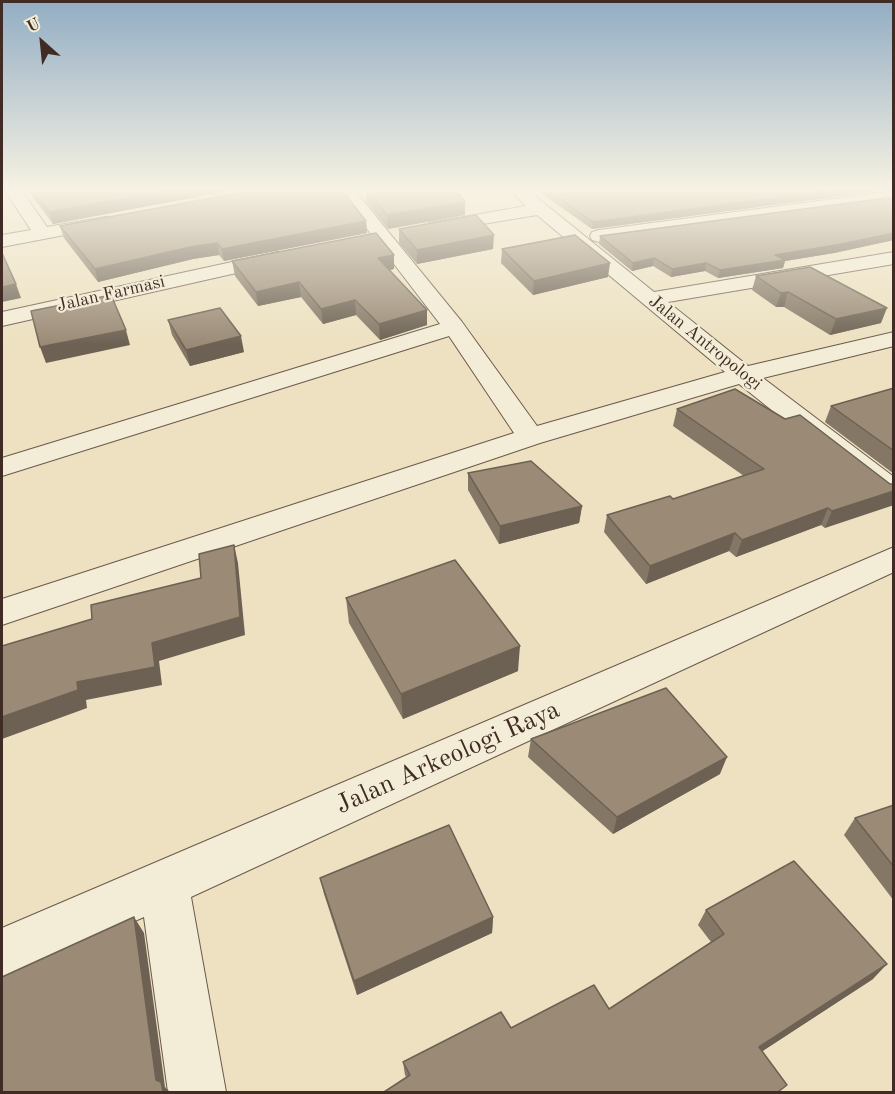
<!DOCTYPE html>
<style>
body{margin:0}
#map{position:relative;width:895px;height:1094px;overflow:hidden;background:#ede1c1;font-family:"Old Standard TT",serif}
canvas{display:block}
.frame{position:absolute;inset:0;border:3px solid #402c24;pointer-events:none}
.north{position:absolute;left:12px;top:12px;width:60px;height:60px;-webkit-text-stroke:4px #f3ecd7;paint-order:stroke;rotate:333deg;font-size:16px;font-weight:700;line-height:24px;text-align:center;color:#402c24}
.north::after{content:'';display:block;margin:auto;width:21px;height:27px;background:#402c24;clip-path:polygon(50% 0,100% 100%,50% 72%,0 100%)}
</style>
<div id="map">
<canvas width="895" height="1094"></canvas>
<div class="frame"></div>
<div class="north">U</div>
</div>
<script>
const g = document.querySelector('canvas').getContext('2d');
g.lineJoin = 'round';
function strokePath(path, color, width, dash) { g.strokeStyle = color; g.lineWidth = width; g.lineCap = dash ? 'butt' : 'round'; g.setLineDash(dash || []); g.stroke(path); }
function paint(path, color) { g.fillStyle = color; g.fill(path, 'evenodd'); }
function label(font, color, halo, rows, align = 'center') {
  g.font = font + ' "Old Standard TT",serif'; g.lineWidth = 4.5; g.setLineDash([]); g.textBaseline = 'middle'; g.strokeStyle = halo; g.fillStyle = color; for (const [text, x, y, turn = 0] of rows) {
    g.save(); g.translate(x, y); g.rotate((+turn || 0) * Math.PI / 180); g.textAlign = isNaN(turn) ? turn : align; if (halo) g.strokeText(text, 0, 0); g.fillText(text, 0, 0); g.restore();
  }
}
const minor = new Path2D(`
 M 5,191 L 22,191 L 47,227 L 106,217 L 112,218 L 115,222 L 112,226 L 106,227 L 2,247 L 2,235 L 31,230 Z
 M 189,191 L 209,191 L 220,201 L 218,205 L 206,205 Z
 M 338,191 L 355,191 L 462,322 L 537,426 L 725,372 L 537,215 L 435,232 L 429,231 L 426,227 L 429,223 L 526,206 L 515,195 L 517,191 L 529,191 L 654,292 L 894,252 L 894,264 L 668,302 L 748,366 L 894,332 L 894,346 L 763,378 L 894,477 L 894,501 L 883,499 L 739,384 L 540,443 L 2,625 L 2,599 L 514,433 L 449,336 L 2,476 L 2,458 L 440,324 Z
 M 894,191 L 894,201 L 599,242 L 592,240 L 590,236 L 592,232 L 599,230 Z
 M 278,252 L 285,254 L 288,258 L 285,262 L 2,326 L 2,312 Z
 M 894,547 L 894,572 L 191,897 L 226,1092 L 168,1092 L 144,917 L 2,980 L 2,928 Z`);
strokePath(minor, '#6b594b', 2);
paint(minor, '#f3ecd7');
paint(new Path2D(`
 M 28,191 L 228,191 L 53,224 Z
 M 366,191 L 456,191 L 465,215 L 388,229 L 366,202 Z
 M 538,191 L 879,191 L 592,229 Z
 M 340,193 L 366,221 L 367,233 L 224,261 L 219,255 L 193,259 L 98,282 L 64,238 L 60,226 Z
 M 894,197 L 894,240 L 834,253 L 785,261 L 783,268 L 718,278 L 705,271 L 671,277 L 653,266 L 632,271 L 599,244 L 600,236 Z
 M 399,229 L 493,249 L 417,264 L 399,243 Z
 M 502,249 L 608,277 L 533,295 L 501,263 Z
 M 394,255 L 394,269 L 390,270 L 427,325 L 380,340 L 356,315 L 323,324 L 301,297 L 258,306 L 235,276 L 232,261 Z
 M 756,276 L 881,323 L 830,335 L 784,307 L 776,307 L 752,290 Z
 M 168,320 L 244,352 L 190,366 L 172,335 Z
 M 894,388 L 894,474 L 825,422 L 831,406 Z
 M 677,409 L 890,484 L 825,528 L 821,525 L 736,557 L 729,551 L 646,584 L 604,532 L 607,515 L 673,499 L 744,476 L 673,426 Z
 M 468,473 L 582,506 L 579,523 L 499,544 L 468,490 Z
 M 346,598 L 518,671 L 403,719 L 349,623 Z
 M 531,739 L 720,774 L 613,834 L 528,757 Z
 M 894,805 L 894,901 L 844,835 L 855,818 Z
 M 320,878 L 493,917 L 492,933 L 357,995 L 324,894 Z
 M 706,910 L 873,979 L 762,1051 L 407,1078 L 405,1075 L 403,1062 L 511,1028 L 609,1009 L 711,942 L 698,925 Z`), '#847765');
paint(new Path2D(`
 M 167,191 L 228,191 L 53,224 L 49,212 Z
 M 828,191 L 879,191 L 592,229 L 593,222 Z
 M 465,202 L 465,215 L 388,229 L 387,215 Z
 M 366,221 L 367,233 L 224,261 L 222,249 Z
 M 894,233 L 894,240 L 834,253 L 785,261 L 783,268 L 718,278 L 720,270 L 775,255 Z
 M 494,235 L 493,249 L 417,264 L 417,250 Z
 M 217,243 L 219,255 L 193,259 L 98,282 L 95,269 L 190,247 Z
 M 394,255 L 394,269 L 379,272 L 378,258 Z
 M 654,258 L 653,266 L 632,271 L 633,263 Z
 M 610,263 L 608,277 L 533,295 L 534,281 Z
 M 706,263 L 705,271 L 671,277 L 672,269 Z
 M 299,282 L 301,297 L 258,306 L 256,292 Z
 M 16,284 L 21,298 L 2,302 L 2,287 Z
 M 788,292 L 784,307 L 776,307 L 781,293 Z
 M 355,300 L 356,315 L 323,324 L 321,309 Z
 M 887,308 L 881,323 L 830,335 L 836,319 Z
 M 427,310 L 427,325 L 380,340 L 379,324 Z
 M 126,330 L 130,345 L 46,363 L 40,347 Z
 M 241,336 L 244,352 L 190,366 L 186,350 Z
 M 894,491 L 894,505 L 825,528 L 832,511 Z
 M 582,506 L 579,523 L 499,544 L 500,526 Z
 M 828,508 L 821,525 L 736,557 L 742,540 Z
 M 735,533 L 729,551 L 646,584 L 650,566 Z
 M 234,545 L 238,563 L 245,635 L 159,661 L 162,685 L 86,700 L 87,708 L 2,739 L 2,717 L 152,643 Z
 M 520,646 L 518,671 L 403,719 L 401,694 Z
 M 727,757 L 720,774 L 613,834 L 617,817 Z
 M 134,917 L 144,933 L 165,1087 L 170,1092 L 163,1092 L 156,1080 Z
 M 493,917 L 492,933 L 357,995 L 354,981 Z
 M 887,964 L 873,979 L 749,1060 L 759,1047 Z`), '#6c6153');
const building = new Path2D(`
 M 33,191 L 167,191 L 49,212 Z
 M 250,191 L 340,191 L 340,193 L 344,193 L 366,221 L 222,249 L 217,243 L 190,247 L 95,269 L 60,226 Z
 M 368,191 L 456,191 L 465,202 L 387,215 Z
 M 549,191 L 828,191 L 593,222 Z
 M 894,197 L 894,233 L 836,245 L 775,255 L 785,260 L 720,270 L 706,263 L 672,269 L 654,258 L 633,263 L 600,236 Z
 M 476,215 L 494,235 L 417,250 L 399,229 Z
 M 376,233 L 394,255 L 378,258 L 427,310 L 379,324 L 355,300 L 321,309 L 299,282 L 256,292 L 232,261 Z
 M 575,235 L 610,263 L 534,281 L 502,249 Z
 M 2,253 L 16,284 L 2,287 Z
 M 810,267 L 887,308 L 836,319 L 788,292 L 781,293 L 756,276 Z
 M 111,295 L 126,330 L 40,347 L 31,311 Z
 M 220,308 L 241,336 L 186,350 L 168,320 Z
 M 894,388 L 894,451 L 831,406 Z
 M 735,389 L 785,419 L 800,415 L 890,484 L 894,484 L 894,491 L 832,511 L 828,508 L 742,540 L 735,533 L 650,566 L 607,515 L 670,496 L 673,499 L 764,469 L 677,409 Z
 M 531,461 L 582,506 L 500,526 L 468,473 Z
 M 234,545 L 240,617 L 152,643 L 155,667 L 77,682 L 78,690 L 2,717 L 2,646 L 92,619 L 91,605 L 201,578 L 199,554 Z
 M 455,560 L 520,646 L 401,694 L 346,598 Z
 M 666,688 L 727,757 L 617,817 L 531,739 Z
 M 894,805 L 894,867 L 855,818 Z
 M 449,825 L 493,917 L 354,981 L 320,878 Z
 M 794,861 L 887,964 L 759,1047 L 787,1085 L 778,1092 L 384,1092 L 410,1075 L 403,1062 L 501,1012 L 511,1028 L 594,985 L 609,1009 L 724,934 L 706,910 Z
 M 134,917 L 156,1080 L 161,1082 L 163,1092 L 2,1092 L 2,977 Z`);
paint(building, '#9a8a76');
strokePath(building, '#6c6153', 1.5);
const sky = g.createLinearGradient(0, 0, 0, 345);
sky.addColorStop(0, '#92adc3');
sky.addColorStop(0.55, '#f7f2e3');
sky.addColorStop(1, '#f7f2e300');
g.fillStyle = sky;
g.fillRect(0, 0, 895, 345);
label('18px', '#402c24', '#f3ecd7', [
 ["Jalan Farmasi",111,294,-13],
 ["Jalan Antropologi",705,343,39]
]);
label('26px', '#402c24', '#f3ecd7', [
 ["Jalan Arkeologi Raya",448,758,-24]
]);
</script>
